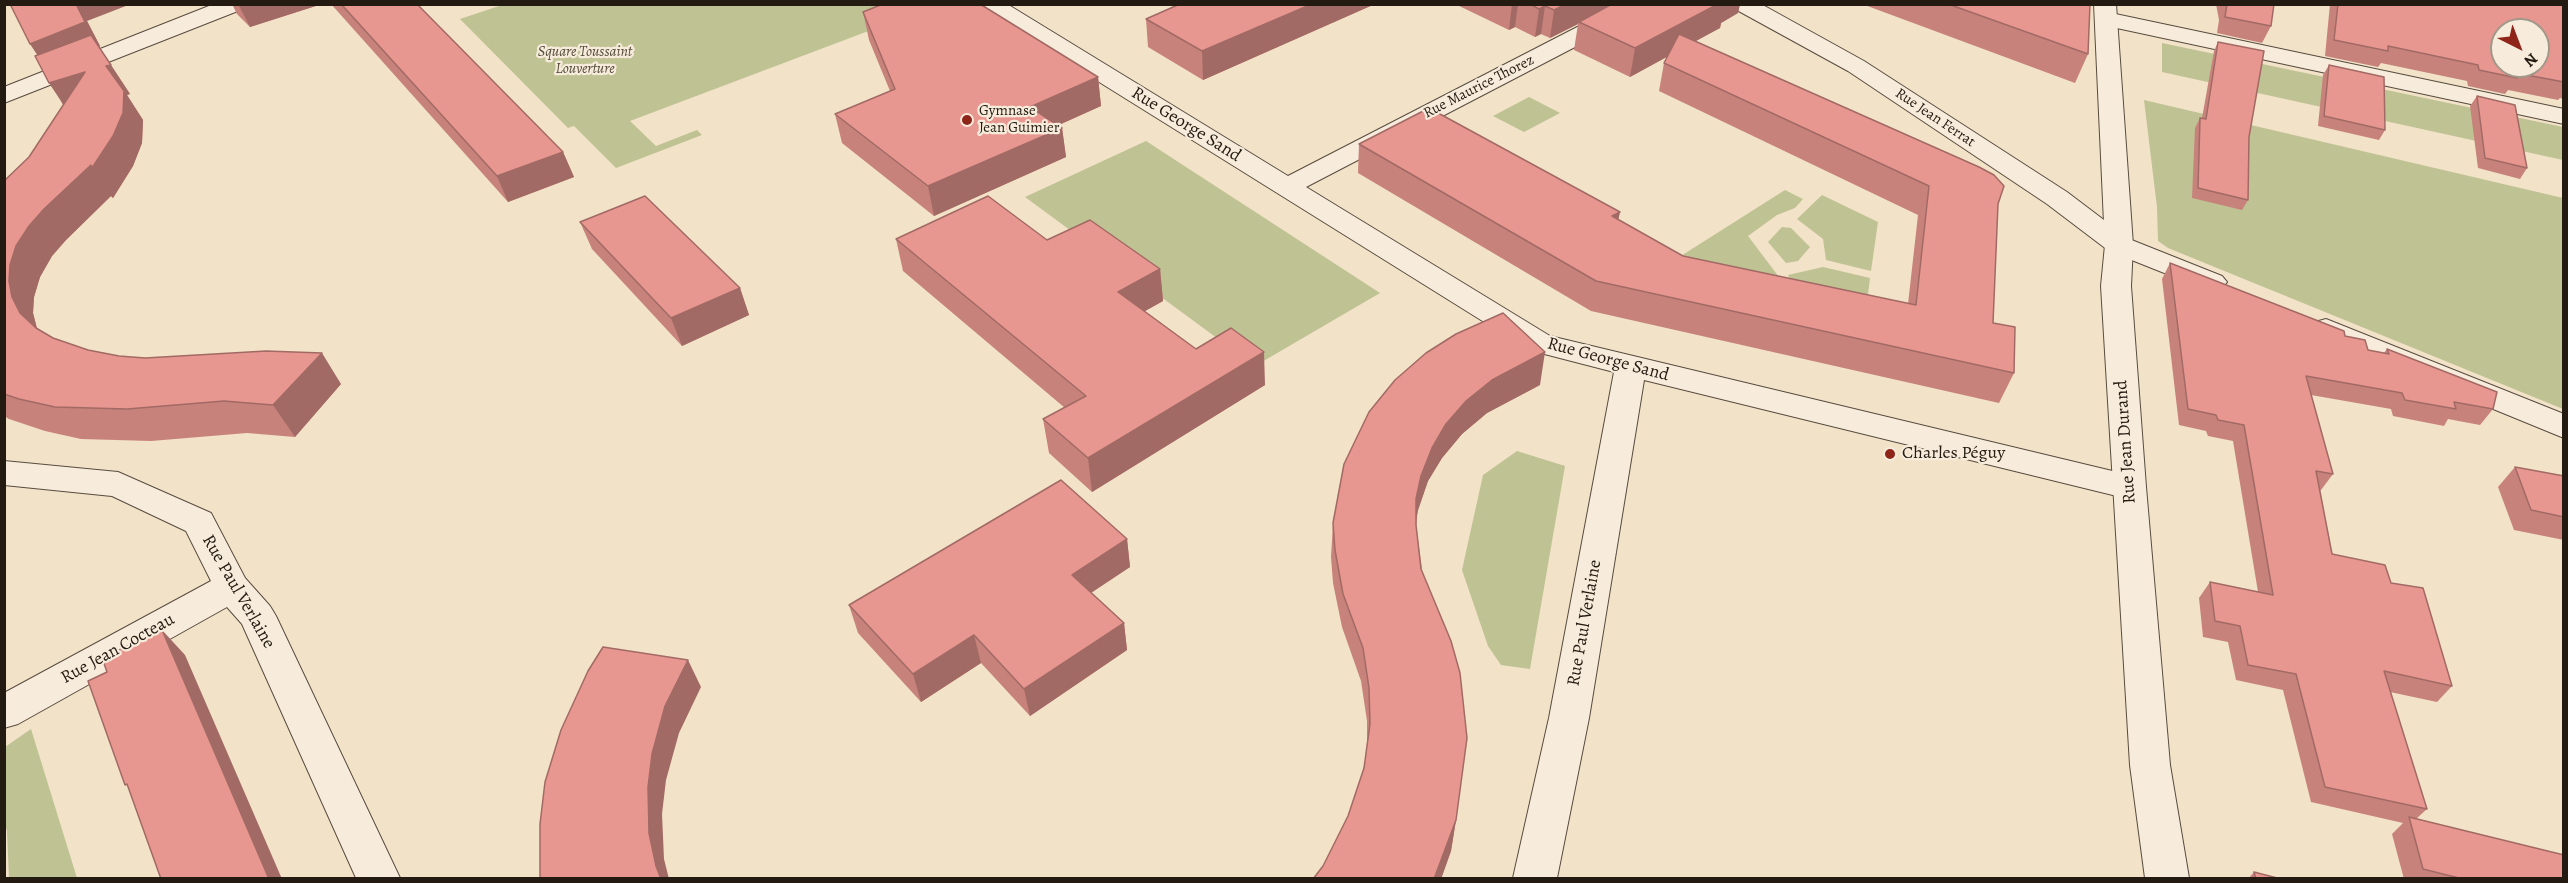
<!DOCTYPE html>
<meta charset="utf-8">
<style>
body{margin:0}
#map{position:relative;width:2568px;height:883px;overflow:hidden;background:#f2e2c8;font-family:Alegreya,serif}
canvas{display:block}
.frame{position:absolute;inset:0;border:6px solid #231a11;pointer-events:none}
.north{position:absolute;left:2490px;top:18px;width:60px;height:60px;box-sizing:border-box;background:#f7ecdb;border:2px solid #a2988a;border-radius:50%;rotate:138deg;font-size:16px;font-weight:700;line-height:24px;text-align:center;color:#231a11}
.north::after{content:'';display:block;margin:auto;width:21px;height:27px;background:#8f2418;clip-path:polygon(50% 0,100% 100%,50% 72%,0 100%)}
</style>
<div id="map">
<canvas width="2568" height="883"></canvas>
<div class="frame"></div>
<div class="north">N</div>
</div>
<script>
const g = document.querySelector('canvas').getContext('2d');
g.lineJoin = 'round';
function paint(path, color) { g.fillStyle = color; g.fill(path, 'evenodd'); }
function strokePath(path, color, width, dash) { g.strokeStyle = color; g.lineWidth = width; g.lineCap = dash ? 'butt' : 'round'; g.setLineDash(dash || []); g.stroke(path); }
function label(font, color, halo, rows, align = 'center') {
  g.font = font + ' Alegreya,serif'; g.lineWidth = 4.5; g.setLineDash([]); g.textBaseline = 'middle'; g.strokeStyle = halo; g.fillStyle = color; for (const [text, x, y, turn = 0] of rows) {
    g.save(); g.translate(x, y); g.rotate((+turn || 0) * Math.PI / 180); g.textAlign = isNaN(turn) ? turn : align; if (halo) g.strokeText(text, 0, 0); g.fillText(text, 0, 0); g.restore();
  }
}
paint(new Path2D(`
 M 505,4 L 940,4 L 630,121 L 656,146 L 697,130 L 702,135 L 616,168 L 574,126 L 568,128 L 460,19 Z
 M 2162,43 L 2563,127 L 2563,160 L 2162,72 Z
 M 1529,97 L 1560,113 L 1524,132 L 1493,116 Z
 M 2144,100 L 2563,198 L 2563,409 L 2168,248 L 2158,241 L 2157,207 Z
 M 1146,141 L 1380,293 L 1255,366 L 1025,197 Z
 M 1785,190 L 1803,199 L 1795,208 L 1777,215 L 1748,236 L 1779,277 L 1654,273 Z
 M 1822,195 L 1878,222 L 1871,271 L 1826,260 L 1823,239 L 1797,219 Z
 M 1782,227 L 1791,228 L 1810,247 L 1798,261 L 1786,263 L 1768,242 Z
 M 1823,267 L 1870,278 L 1864,327 L 1798,295 L 1788,275 Z
 M 1517,451 L 1565,466 L 1530,669 L 1501,665 L 1488,646 L 1462,570 L 1483,475 Z
 M 31,729 L 77,878 L 9,878 L 7,831 L 4,822 L 5,747 Z`), '#bfc293');
const minor = new Path2D(`
 M 214,4 L 246,4 L 243,9 L 4,103 L 4,87 Z
 M 979,4 L 1007,4 L 1288,176 L 1622,4 L 1651,4 L 1648,9 L 1306,187 L 1550,336 L 2129,475 L 2141,478 L 2146,487 L 2141,496 L 2129,499 L 1644,380 L 1589,718 L 1557,878 L 1513,878 L 1549,718 L 1614,372 L 1529,350 L 982,9 Z
 M 1732,4 L 1761,4 L 1864,61 L 2067,192 L 2129,239 L 2222,276 L 2227,282 L 2222,288 L 2212,291 L 2202,288 L 2109,251 L 2047,204 L 1848,71 L 1735,9 Z
 M 2106,12 L 2564,109 L 2564,124 L 2098,24 L 2095,19 L 2098,14 Z
 M 2326,319 L 2564,414 L 2564,438 L 2315,336 L 2311,329 L 2315,322 Z
 M 4,461 L 118,472 L 211,513 L 245,578 L 270,606 L 276,616 L 400,878 L 356,878 L 242,624 L 227,607 L 18,724 L 4,728 L 4,693 L 211,581 L 186,531 L 112,496 L 4,485 Z`);
const tertiary = new Path2D(`
 M 2094,4 L 2116,4 L 2133,245 L 2131,286 L 2146,487 L 2170,765 L 2189,878 L 2145,878 L 2130,765 L 2101,286 L 2105,245 Z`);
strokePath(minor, '#574c3f', 2);
strokePath(tertiary, '#574c3f', 2);
paint(minor, '#f7ecdb');
paint(tertiary, '#f7ecdb');
paint(new Path2D(`
 M 232,4 L 322,4 L 250,27 L 237,14 Z
 M 331,4 L 417,4 L 563,152 L 574,177 L 508,202 Z
 M 1180,4 L 1375,4 L 1203,80 L 1148,47 L 1146,19 Z
 M 1455,4 L 1740,4 L 1738,13 L 1721,23 L 1720,28 L 1695,41 L 1998,204 L 1993,323 L 2014,373 L 1999,403 L 1591,311 L 1358,173 L 1359,144 L 1618,220 L 1683,256 L 1908,304 L 1918,215 L 1659,91 L 1664,63 L 1668,56 L 1630,77 L 1574,50 L 1578,24 L 1550,38 L 1541,34 L 1535,37 L 1515,27 L 1509,30 Z
 M 1862,4 L 2090,4 L 2088,54 L 2075,83 Z
 M 2216,4 L 2274,4 L 2271,26 L 2262,43 L 2217,33 L 2219,20 Z
 M 2330,4 L 2564,4 L 2564,99 L 2560,98 L 2558,100 L 2508,90 L 2505,94 L 2468,86 L 2467,81 L 2381,63 L 2378,67 L 2325,56 Z
 M 863,12 L 1098,77 L 1101,106 L 1059,125 L 1062,128 L 1066,157 L 934,216 L 842,143 L 835,114 L 890,91 L 869,40 Z
 M 87,21 L 100,46 L 99,47 L 130,94 L 127,95 L 143,120 L 142,143 L 133,166 L 113,198 L 111,196 L 66,240 L 52,256 L 40,277 L 34,297 L 33,313 L 37,328 L 53,338 L 88,350 L 119,356 L 341,384 L 295,437 L 247,433 L 151,441 L 81,439 L 45,431 L 9,419 L 4,416 L 4,181 L 29,157 L 63,105 L 38,56 Z
 M 2218,42 L 2249,137 L 2248,200 L 2242,210 L 2192,198 L 2195,128 L 2200,118 L 2202,118 L 2214,51 Z
 M 2329,65 L 2385,130 L 2379,140 L 2318,126 L 2323,75 Z
 M 2477,96 L 2527,168 L 2520,179 L 2478,168 L 2470,106 Z
 M 580,222 L 740,288 L 749,315 L 682,346 L 592,249 Z
 M 896,239 L 1047,240 L 1160,269 L 1163,301 L 1145,311 L 1196,349 L 1265,385 L 1092,492 L 1049,453 L 1043,419 L 1065,408 L 903,271 Z
 M 2170,263 L 2345,336 L 2368,350 L 2384,353 L 2387,349 L 2493,409 L 2480,425 L 2448,419 L 2444,426 L 2393,416 L 2391,409 L 2311,395 L 2333,474 L 2321,490 L 2320,490 L 2332,554 L 2391,583 L 2452,686 L 2437,702 L 2390,692 L 2427,809 L 2416,819 L 2564,879 L 2404,879 L 2392,834 L 2403,823 L 2311,802 L 2283,690 L 2236,680 L 2228,642 L 2203,637 L 2199,598 L 2210,582 L 2258,592 L 2233,441 L 2208,436 L 2206,431 L 2179,425 L 2162,279 Z
 M 1540,385 L 1487,413 L 1462,434 L 1442,458 L 1428,481 L 1418,510 L 1416,525 L 1456,820 L 1451,851 L 1441,879 L 1313,879 L 1323,866 L 1348,816 L 1364,768 L 1367,743 L 1367,721 L 1361,681 L 1342,627 L 1333,583 L 1331,557 L 1333,523 L 1344,464 Z
 M 2515,467 L 2564,476 L 2564,540 L 2514,530 L 2498,487 Z
 M 1127,539 L 1130,567 L 1091,593 L 1124,623 L 1127,650 L 1030,716 L 981,663 L 921,702 L 858,633 L 849,605 Z
 M 2254,872 L 2281,879 L 2248,879 Z`), '#c8827c');
paint(new Path2D(`
 M 76,4 L 131,4 L 87,21 L 100,46 L 46,68 L 30,44 Z
 M 238,4 L 322,4 L 250,27 Z
 M 1312,4 L 1375,4 L 1203,80 L 1202,51 Z
 M 1512,4 L 1518,4 L 1515,27 L 1509,30 Z
 M 1566,4 L 1616,4 L 1579,22 L 1578,24 L 1550,38 L 1554,10 Z
 M 1718,4 L 1740,4 L 1738,13 L 1721,23 L 1720,28 L 1630,77 L 1635,48 Z
 M 1545,6 L 1541,34 L 1535,37 L 1539,9 Z
 M 111,65 L 130,94 L 127,95 L 143,120 L 142,143 L 133,166 L 113,198 L 111,196 L 66,240 L 52,256 L 40,277 L 34,297 L 33,313 L 37,329 L 20,313 L 12,297 L 9,281 L 10,265 L 16,246 L 106,66 Z
 M 85,72 L 69,113 L 49,83 Z
 M 1098,77 L 1101,106 L 1034,136 L 1030,107 Z
 M 1062,128 L 1066,157 L 934,216 L 928,186 Z
 M 563,152 L 574,177 L 508,202 L 497,176 Z
 M 1620,212 L 1614,241 L 1612,216 Z
 M 1160,269 L 1163,301 L 1122,324 L 1118,292 Z
 M 740,288 L 749,315 L 682,346 L 671,318 Z
 M 1264,352 L 1265,385 L 1092,492 L 1088,458 Z
 M 1545,352 L 1540,385 L 1487,413 L 1462,434 L 1442,458 L 1428,481 L 1418,510 L 1413,532 L 1416,499 L 1421,476 L 1432,448 L 1446,424 L 1466,401 L 1492,380 Z
 M 322,353 L 341,384 L 295,437 L 273,405 Z
 M 1127,539 L 1130,567 L 1077,602 L 1072,575 Z
 M 1124,623 L 1127,650 L 1030,716 L 1024,689 Z
 M 162,630 L 185,655 L 282,879 L 269,879 Z
 M 974,635 L 981,663 L 921,702 L 913,674 Z
 M 688,660 L 701,687 L 679,733 L 666,780 L 662,814 L 664,859 L 669,879 L 661,879 L 656,866 L 649,833 L 648,787 L 652,754 L 665,706 Z
 M 1456,820 L 1451,851 L 1441,879 L 1434,879 Z`), '#a26a65');
const building = new Path2D(`
 M 10,4 L 76,4 L 85,22 L 30,44 Z
 M 341,4 L 417,4 L 563,152 L 497,176 Z
 M 883,4 L 980,4 L 1098,77 L 1030,107 L 1062,128 L 928,186 L 835,114 L 895,89 L 863,12 Z
 M 1180,4 L 1312,4 L 1202,51 L 1146,19 Z
 M 1530,4 L 1566,4 L 1554,10 L 1545,6 L 1539,9 Z
 M 1612,4 L 1718,4 L 1635,48 L 1579,22 Z
 M 1948,4 L 2090,4 L 2088,54 Z
 M 2227,4 L 2274,4 L 2271,26 L 2225,17 Z
 M 2338,4 L 2564,4 L 2564,82 L 2516,73 L 2517,78 L 2479,70 L 2478,65 L 2388,46 L 2388,51 L 2334,40 ZM 2502,30 L 2538,30 L 2538,66 L 2502,66 Z
 M 1679,34 L 1979,167 L 1994,175 L 2004,186 L 1998,204 L 1993,323 L 2015,327 L 2014,373 L 1596,281 L 1359,144 L 1429,108 L 1620,212 L 1612,216 L 1683,256 L 1916,305 L 1929,186 L 1664,63 Z
 M 91,35 L 111,65 L 106,66 L 124,91 L 123,113 L 113,136 L 92,168 L 91,165 L 44,209 L 29,226 L 16,246 L 10,265 L 9,281 L 12,297 L 20,313 L 36,328 L 53,338 L 88,350 L 119,356 L 145,358 L 266,351 L 322,353 L 273,405 L 224,401 L 127,409 L 55,407 L 19,399 L 4,394 L 4,181 L 29,157 L 85,72 L 49,83 L 35,56 Z
 M 2218,42 L 2264,51 L 2249,137 L 2248,200 L 2198,188 L 2200,118 L 2206,119 Z
 M 2329,65 L 2384,77 L 2385,130 L 2324,116 Z
 M 2477,96 L 2515,105 L 2527,168 L 2485,158 Z
 M 645,196 L 740,288 L 671,318 L 580,222 Z
 M 988,196 L 1047,240 L 1090,220 L 1160,269 L 1118,292 L 1196,349 L 1231,328 L 1264,352 L 1088,458 L 1043,419 L 1086,396 L 896,239 Z
 M 2170,263 L 2344,331 L 2345,336 L 2365,340 L 2368,350 L 2389,354 L 2387,349 L 2497,392 L 2493,409 L 2454,402 L 2456,409 L 2405,400 L 2402,393 L 2306,376 L 2333,474 L 2316,471 L 2332,554 L 2385,565 L 2391,583 L 2423,588 L 2452,686 L 2384,671 L 2427,809 L 2325,787 L 2296,674 L 2248,665 L 2240,626 L 2215,621 L 2210,582 L 2273,595 L 2244,425 L 2218,420 L 2216,415 L 2188,409 Z
 M 1503,313 L 1545,352 L 1492,380 L 1466,401 L 1446,424 L 1432,448 L 1421,476 L 1416,499 L 1416,525 L 1421,569 L 1451,641 L 1460,673 L 1467,738 L 1456,820 L 1434,879 L 1313,879 L 1323,866 L 1348,816 L 1364,768 L 1370,724 L 1369,688 L 1363,648 L 1343,594 L 1335,550 L 1333,523 L 1344,464 L 1369,412 L 1395,380 L 1426,353 L 1456,334 Z
 M 2515,467 L 2564,476 L 2564,517 L 2531,510 Z
 M 1061,480 L 1127,539 L 1072,575 L 1124,623 L 1024,689 L 974,635 L 913,674 L 849,605 Z
 M 162,630 L 269,879 L 161,879 L 127,784 L 125,785 L 88,681 L 107,672 L 102,658 Z
 M 603,647 L 688,660 L 665,706 L 652,754 L 648,787 L 649,833 L 656,866 L 661,879 L 540,879 L 540,824 L 545,782 L 561,730 L 588,671 Z
 M 2409,817 L 2564,855 L 2564,879 L 2463,879 L 2423,869 Z
 M 2254,872 L 2281,879 L 2256,879 Z`);
paint(building, '#e89790');
strokePath(building, '#a26a65', 1.5);
for (const [x, y, r, color] of [
 [967,120,6,"#8f2418"],
 [1890,454,6,"#8f2418"]
]) { const dot = new Path2D(); dot.arc(x, y, r, 0, 2 * Math.PI); g.fillStyle = color; g.fill(dot); strokePath(dot, '#f7ecdb', 2); }
label('italic 15px', '#524c38', '#f7ecdb', [
 ["Square Toussaint",585,52],
 ["Louverture",585,69]
]);
label('15px', '#231a11', '#f7ecdb', [
 ["Rue Maurice Thorez",1479,87,-27],
 ["Rue Jean Ferrat",1935,118,34]
]);
label('15px', '#231a11', '#f7ecdb', [
 ["Gymnase",979,111],
 ["Jean Guimier",979,128]
], 'left');
label('18px', '#231a11', '#f7ecdb', [
 ["Rue George Sand",1186,125,32],
 ["Rue George Sand",1608,360,15],
 ["Rue Jean Durand",2126,442,-94],
 ["Rue Paul Verlaine",238,592,60],
 ["Rue Paul Verlaine",1585,623,-80],
 ["Rue Jean Cocteau",118,649,-29]
]);
label('18px', '#231a11', '#f7ecdb', [
 ["Charles Péguy",1902,454]
], 'left');
</script>
